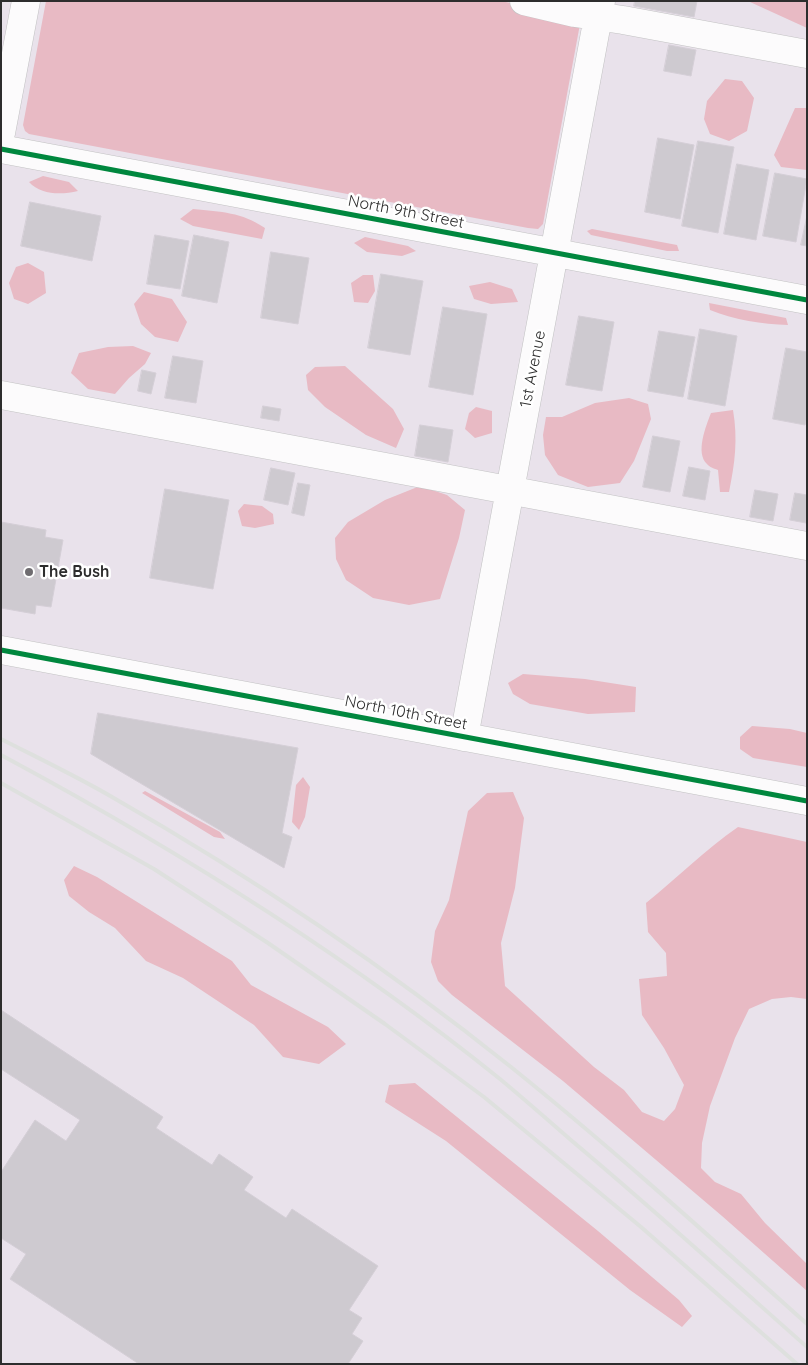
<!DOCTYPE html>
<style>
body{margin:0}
#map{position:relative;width:808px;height:1365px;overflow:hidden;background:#e9e2eb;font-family:Quicksand,sans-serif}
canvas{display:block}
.frame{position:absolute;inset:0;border:2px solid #2d2d2d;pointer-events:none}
</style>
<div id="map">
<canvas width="808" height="1365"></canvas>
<div class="frame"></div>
</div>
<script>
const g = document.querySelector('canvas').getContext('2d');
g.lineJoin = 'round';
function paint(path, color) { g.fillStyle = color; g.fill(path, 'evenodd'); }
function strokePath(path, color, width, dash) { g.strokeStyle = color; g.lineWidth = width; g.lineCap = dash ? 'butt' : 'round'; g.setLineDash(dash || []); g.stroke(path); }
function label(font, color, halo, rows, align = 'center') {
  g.font = font + ' Quicksand,sans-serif'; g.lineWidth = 5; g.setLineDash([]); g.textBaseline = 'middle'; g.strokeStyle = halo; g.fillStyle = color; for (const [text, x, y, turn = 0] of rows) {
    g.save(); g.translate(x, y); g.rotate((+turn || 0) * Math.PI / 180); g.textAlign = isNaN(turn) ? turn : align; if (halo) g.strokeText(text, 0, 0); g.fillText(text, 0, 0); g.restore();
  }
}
paint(new Path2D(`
 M 46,1 L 501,1 L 535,8 L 580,24 L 543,224 L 538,229 L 528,228 L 29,134 L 25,131 L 23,125 Z
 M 751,1 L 807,1 L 807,28 L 750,2 Z
 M 725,79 L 742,81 L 754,98 L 747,131 L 729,141 L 710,134 L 704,119 L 707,101 Z
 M 795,108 L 807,108 L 807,170 L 781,167 L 774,155 Z
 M 43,176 L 69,182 L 78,191 C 61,195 41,195 29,182 Z
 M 193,209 C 222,212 241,212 265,228 L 262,239 L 193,226 L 180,219 Z
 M 592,229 L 677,245 L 679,251 L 667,251 L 591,235 L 587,231 Z
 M 365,237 L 408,246 L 416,251 L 402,256 L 367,252 L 354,243 Z
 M 28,263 L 44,272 L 46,293 L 28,304 L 14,299 L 9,283 L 16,267 Z
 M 363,275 L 373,275 L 375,291 L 368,303 L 354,302 L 351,283 Z
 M 490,282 L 512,289 L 518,302 L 491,304 L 474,299 L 469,286 Z
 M 144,292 L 172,299 L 187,322 L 178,342 L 155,337 L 141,324 L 134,304 Z
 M 709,303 L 786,318 L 788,325 C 762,324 735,320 710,310 Z
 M 133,346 L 151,353 L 145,364 L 129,378 L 115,394 L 88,389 L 71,373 L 79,353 L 108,347 Z
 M 345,366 L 393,409 L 404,429 L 396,448 L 366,435 L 325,407 L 308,390 L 306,375 L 315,367 Z
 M 629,398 L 648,404 L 651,419 L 634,461 L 620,483 L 588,487 L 558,475 L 545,455 L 543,435 L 546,417 L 562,417 L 595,403 Z
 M 476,407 L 492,411 L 492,433 L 475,438 L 465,429 L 469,413 Z
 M 733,410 C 738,439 735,463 729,492 L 720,492 L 718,470 C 715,469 709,467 707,464 C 695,453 706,426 711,413 Z
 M 420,486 L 447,495 L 465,510 L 459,538 L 440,599 L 409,605 L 373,598 L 346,580 L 336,559 L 335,538 L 348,522 L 385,500 Z
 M 244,504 L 262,506 L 273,514 L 274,524 L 255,528 L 242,526 L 238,511 Z
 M 523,674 L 585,679 L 636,687 L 635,712 L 588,714 L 530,704 L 513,694 L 508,683 Z
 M 752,726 L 790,729 L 807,733 L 807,767 L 753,758 L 740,749 L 740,737 Z
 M 303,777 L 310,787 L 305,817 L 299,830 L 292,822 L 296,785 Z
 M 145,791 L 220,832 L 225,839 L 214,837 L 142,793 Z
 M 513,792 L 524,818 L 515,888 L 501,943 L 505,986 L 594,1067 L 624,1090 L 642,1112 L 664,1121 L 675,1109 L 684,1085 L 664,1048 L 642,1015 L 639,979 L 667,976 L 666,953 L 648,932 L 646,903 C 677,878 705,850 738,827 L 807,842 L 807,999 L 791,997 L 772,999 L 749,1009 L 735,1038 L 710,1106 L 702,1143 L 701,1168 L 715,1182 L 741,1194 L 765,1223 L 807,1264 L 807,1291 L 722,1216 L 563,1081 L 452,995 L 438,981 L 431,962 L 435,931 L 449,900 L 468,811 L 487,793 Z
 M 74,866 L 97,877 L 232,961 L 251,985 L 328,1027 L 346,1044 L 319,1064 L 283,1057 L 254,1025 L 183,978 L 146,961 L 115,928 L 89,912 L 69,896 L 64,880 Z
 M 415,1083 L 598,1231 L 679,1300 L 692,1316 L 682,1327 L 630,1290 L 446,1141 L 385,1102 L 389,1085 Z`), '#e8bac4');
const building = new Path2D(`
 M 635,1 L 697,1 L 694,17 L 634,6 Z
 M 669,45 L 696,50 L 691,76 L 664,71 Z
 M 658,138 L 694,145 L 680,219 L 645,212 Z
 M 698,141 L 734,147 L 718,233 L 682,226 Z
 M 737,164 L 769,170 L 756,240 L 724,234 Z
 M 775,173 L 807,179 L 796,242 L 763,236 Z
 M 30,202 L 101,216 L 92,261 L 21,246 Z
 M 807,216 L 807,246 L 801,245 Z
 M 155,235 L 189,241 L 180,289 L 147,284 Z
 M 194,235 L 229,242 L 217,303 L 182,296 Z
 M 271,252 L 309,258 L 298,324 L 261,318 Z
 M 381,274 L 423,281 L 410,355 L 368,348 Z
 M 443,307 L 487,314 L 473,395 L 429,387 Z
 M 579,316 L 614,322 L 602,391 L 566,385 Z
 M 700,329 L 737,336 L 725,406 L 688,399 Z
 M 659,331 L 695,337 L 683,397 L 648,391 Z
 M 786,348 L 807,352 L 807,417 L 805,425 L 773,419 Z
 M 173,356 L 203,361 L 196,403 L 165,398 Z
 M 142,370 L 156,373 L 151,394 L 138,391 Z
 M 263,406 L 281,409 L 279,421 L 261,418 Z
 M 420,425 L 453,430 L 448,462 L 415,456 Z
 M 653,436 L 680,441 L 670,492 L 643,487 Z
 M 689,467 L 710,471 L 705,500 L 683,496 Z
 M 271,468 L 295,473 L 288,505 L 264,500 Z
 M 298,483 L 310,485 L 304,516 L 292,513 Z
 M 165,489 L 229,500 L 213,589 L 150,578 Z
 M 755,490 L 778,494 L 773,521 L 750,517 Z
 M 795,493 L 807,495 L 806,523 L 790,520 Z
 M 1,522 L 46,530 L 45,537 L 63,540 L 51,607 L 36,605 L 35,614 L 1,608 Z
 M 98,713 L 298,748 L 282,833 L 292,837 L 284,868 L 91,754 Z
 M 1,1010 L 163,1117 L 156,1128 L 212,1165 L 219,1154 L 253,1177 L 244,1190 L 286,1218 L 292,1209 L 378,1266 L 349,1310 L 362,1318 L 352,1334 L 363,1341 L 348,1364 L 139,1364 L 10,1279 L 26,1254 L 1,1238 L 1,1172 L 35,1120 L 66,1141 L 80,1120 L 1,1069 Z`);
paint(building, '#cecad0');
strokePath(building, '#d4ced6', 1);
const minor = new Path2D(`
 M 524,1 L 575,13 L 623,20 L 807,54
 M 1,133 L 26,1
 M 1,149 L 807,300
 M 1,395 L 807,546
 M 1,650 L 807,801
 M 464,737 L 601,1`);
strokePath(minor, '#c2c2c3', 29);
strokePath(minor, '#fcfbfc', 28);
strokePath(new Path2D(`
 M 1,739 C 38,758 76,776 112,797 C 252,877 386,967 511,1067 C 613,1149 710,1237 807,1324
 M 1,755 C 176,849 345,954 500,1079 C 524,1099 548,1120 572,1141 C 652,1208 729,1278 807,1347
 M 1,783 L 154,869 L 268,943 L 385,1024 L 484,1097 L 641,1227 L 797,1364`), '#dee0de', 4);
strokePath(new Path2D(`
 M 1,149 L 807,300
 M 1,650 L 807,801`), '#00873e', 5);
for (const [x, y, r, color] of [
 [29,572,5,"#6f6c70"]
]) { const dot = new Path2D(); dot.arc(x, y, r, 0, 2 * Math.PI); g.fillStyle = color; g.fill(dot); strokePath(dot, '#fff', 2); }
label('16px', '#2d2d2d', '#fff', [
 ["North 9th Street",406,212,11],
 ["1st Avenue",533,369,-79],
 ["North 10th Street",406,713,11]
]);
label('bold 16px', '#2d2d2d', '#fff', [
 ["The Bush",39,572]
], 'left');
</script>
